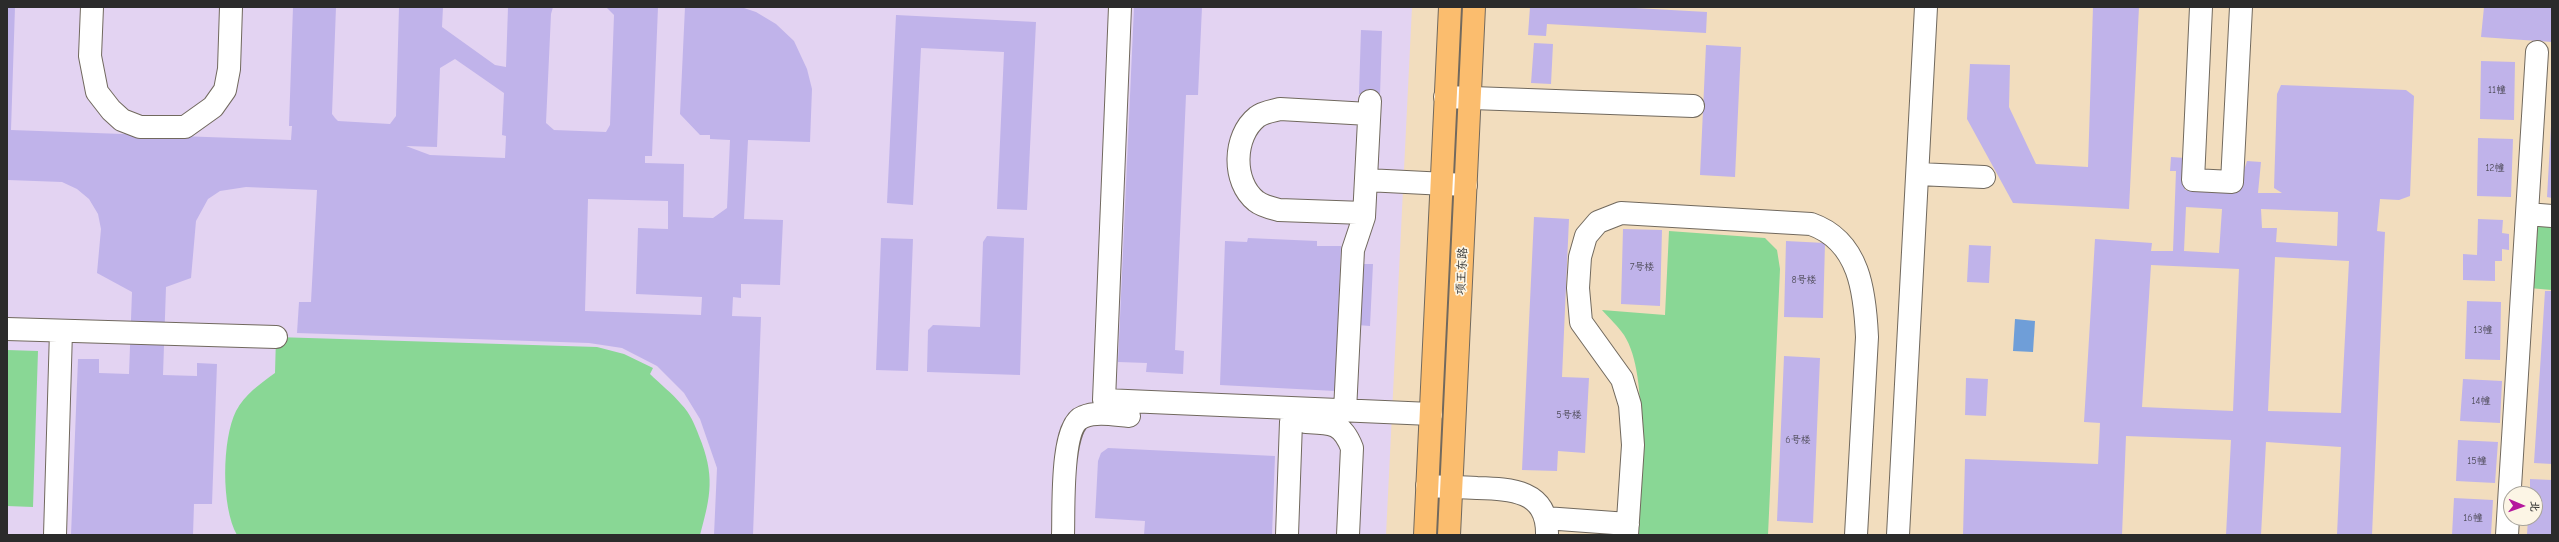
<!DOCTYPE html>
<meta charset="utf-8">
<style>
body{margin:0}
#map{position:relative;width:2559px;height:542px;overflow:hidden;background:#f2ddbe;font-family:"Comic Neue","LXGW WenKai TC",sans-serif}
canvas{display:block}
.frame{position:absolute;inset:0;border:8px solid #2b2b2b;pointer-events:none}
.north{position:absolute;left:2503px;top:486px;width:40px;height:40px;box-sizing:border-box;background:#fcf5e5;border:1px solid #a8a49b;border-radius:50%;rotate:92deg;font-size:11px;font-weight:700;line-height:16px;text-align:center;color:#2b2b2b}
.north::after{content:'';display:block;margin:auto;width:14px;height:18px;background:#b5179e;clip-path:polygon(50% 0,100% 100%,50% 72%,0 100%)}
</style>
<div id="map">
<canvas width="2559" height="542"></canvas>
<div class="frame"></div>
<div class="north">北</div>
</div>
<script>
const g = document.querySelector('canvas').getContext('2d');
g.lineJoin = 'round';
function paint(path, color) { g.fillStyle = color; g.fill(path, 'evenodd'); }
function strokePath(path, color, width, dash) { g.strokeStyle = color; g.lineWidth = width; g.lineCap = dash ? 'butt' : 'round'; g.setLineDash(dash || []); g.stroke(path); }
function label(font, color, halo, rows, align = 'center') {
  g.font = font + ' "Comic Neue","LXGW WenKai TC",sans-serif'; g.lineWidth = 3.5; g.setLineDash([]); g.textBaseline = 'middle'; g.strokeStyle = halo; g.fillStyle = color; for (const [text, x, y, turn = 0] of rows) {
    g.save(); g.translate(x, y); g.rotate((+turn || 0) * Math.PI / 180); g.textAlign = isNaN(turn) ? turn : align; if (halo) g.strokeText(text, 0, 0); g.fillText(text, 0, 0); g.restore();
  }
}
paint(new Path2D(`
 M 7,7 L 1412,7 L 1386,535 L 7,535 Z`), '#e3d3f2');
paint(new Path2D(`
 M 2552,223 L 2552,290 L 2529,288 L 2533,226 Z
 M 1669,231 L 1765,238 L 1777,250 L 1780,269 L 1768,535 L 1635,535 C 1638,485 1651,377 1624,335 C 1618,326 1609,318 1602,310 L 1665,315 Z
 M 276,337 L 597,347 L 624,354 L 653,368 L 650,374 C 660,384 672,393 681,404 C 690,413 695,425 699,436 C 715,475 711,495 700,535 L 237,535 C 221,507 222,439 236,411 C 245,394 260,384 275,373 Z
 M 7,350 L 38,351 L 33,507 L 7,506 Z`), '#89d795');
paint(new Path2D(`
 M 2015,319 L 2035,321 L 2033,352 L 2013,351 Z`), '#6f9ed8');
paint(new Path2D(`
 M 7,7 L 15,7 L 11,130 L 291,140 L 292,126 L 289,126 L 293,7 L 336,7 L 332,114 L 335,118 L 338,121 L 390,124 L 396,116 L 399,7 L 443,7 L 442,27 L 495,65 L 506,67 L 508,7 L 553,7 L 551,14 L 546,123 L 554,130 L 606,132 L 610,125 L 614,15 L 606,7 L 658,7 L 652,156 L 645,156 L 645,163 L 684,164 L 683,217 L 713,218 L 727,208 L 730,140 L 710,139 L 710,135 L 700,135 L 680,114 L 685,7 L 741,7 L 756,12 L 776,24 L 794,41 L 807,69 L 812,89 L 810,142 L 748,140 L 744,219 L 783,220 L 780,285 L 741,284 L 741,298 L 733,297 L 732,316 L 761,317 L 753,535 L 714,535 L 717,468 L 700,419 L 684,393 L 657,366 L 622,348 L 589,343 L 297,333 L 299,302 L 311,302 L 317,190 L 246,187 L 220,191 L 208,199 L 196,221 L 191,278 L 166,287 L 163,375 L 197,376 L 197,363 L 217,364 L 212,504 L 194,504 L 193,535 L 71,535 L 78,359 L 99,359 L 99,373 L 129,374 L 132,292 L 97,273 L 101,229 L 98,214 L 89,199 L 77,189 L 62,182 L 8,180 L 7,183 ZM 455,59 L 504,93 L 502,135 L 506,136 L 505,158 L 430,155 L 406,146 L 437,147 L 440,68 ZM 588,199 L 668,201 L 668,229 L 638,228 L 636,294 L 702,297 L 701,315 L 585,311 Z
 M 1134,7 L 1202,7 L 1198,95 L 1186,95 L 1175,350 L 1184,351 L 1183,374 L 1146,372 L 1147,363 L 1118,362 Z
 M 1530,7 L 1617,7 L 1707,12 L 1706,33 L 1547,24 L 1546,36 L 1528,35 Z
 M 2093,7 L 2139,7 L 2129,209 L 2013,203 L 1967,119 L 1970,64 L 2010,65 L 2009,107 L 2036,164 L 2088,167 Z
 M 2484,7 L 2552,7 L 2552,42 L 2481,37 Z
 M 896,15 L 1036,22 L 1027,210 L 997,209 L 1004,52 L 921,48 L 913,205 L 887,203 Z
 M 1361,30 L 1382,31 L 1380,95 L 1359,94 Z
 M 1534,43 L 1553,44 L 1551,84 L 1531,83 Z
 M 1706,45 L 1741,47 L 1735,177 L 1700,175 Z
 M 2481,61 L 2515,62 L 2514,120 L 2480,119 Z
 M 2281,85 L 2406,90 L 2414,96 L 2410,196 L 2399,200 L 2380,199 L 2377,231 L 2385,232 L 2372,535 L 2337,535 L 2341,447 L 2266,442 L 2261,535 L 2226,535 L 2231,440 L 2126,436 L 2122,535 L 1963,535 L 1965,459 L 2098,464 L 2100,423 L 2084,422 L 2095,239 L 2152,243 L 2151,251 L 2173,251 L 2176,171 L 2170,171 L 2171,157 L 2186,158 L 2185,190 L 2237,192 L 2247,161 L 2261,162 L 2258,193 L 2282,193 L 2274,188 L 2277,94 ZM 2186,207 L 2222,209 L 2219,253 L 2184,251 ZM 2261,209 L 2338,212 L 2337,246 L 2276,242 L 2277,228 L 2262,228 ZM 2275,257 L 2349,261 L 2341,413 L 2268,411 ZM 2151,265 L 2239,269 L 2233,411 L 2142,407 Z
 M 2551,126 L 2552,126 L 2552,198 L 2547,197 Z
 M 2478,138 L 2513,139 L 2511,197 L 2477,196 Z
 M 1534,217 L 1569,219 L 1562,377 L 1589,378 L 1585,453 L 1558,451 L 1557,471 L 1522,470 Z
 M 2478,219 L 2503,220 L 2502,233 L 2509,234 L 2509,250 L 2502,249 L 2502,261 L 2495,261 L 2495,281 L 2463,280 L 2463,254 L 2477,255 Z
 M 1623,229 L 1662,230 L 1660,306 L 1621,304 Z
 M 987,236 L 1024,238 L 1020,375 L 927,372 L 928,330 L 933,325 L 980,327 L 983,242 Z
 M 881,238 L 913,239 L 908,371 L 876,370 Z
 M 1248,238 L 1317,241 L 1317,246 L 1341,246 L 1335,391 L 1220,385 L 1225,241 L 1247,242 Z
 M 1786,241 L 1825,243 L 1823,318 L 1784,317 Z
 M 1969,245 L 1991,246 L 1989,283 L 1967,282 Z
 M 1361,264 L 1373,264 L 1370,326 L 1357,325 Z
 M 2545,291 L 2552,291 L 2552,464 L 2534,463 Z
 M 2467,301 L 2501,302 L 2500,360 L 2465,359 Z
 M 1784,356 L 1820,358 L 1813,523 L 1777,521 Z
 M 1966,378 L 1988,379 L 1986,416 L 1965,415 Z
 M 2463,379 L 2502,381 L 2500,423 L 2460,421 Z
 M 2458,440 L 2498,442 L 2495,483 L 2456,481 Z
 M 1108,448 L 1275,456 L 1272,535 L 1144,535 L 1145,521 L 1095,518 L 1098,461 L 1101,453 Z
 M 2530,479 L 2552,480 L 2552,535 L 2527,535 L 2528,518 L 2535,518 L 2535,494 L 2530,494 Z
 M 2454,498 L 2493,500 L 2491,535 L 2452,535 Z`), '#c0b3ea');
const minor = new Path2D(`
 M 92,7 L 90,56 L 97,92 L 111,110 L 122,120 L 140,127 L 185,127 L 213,107 L 225,90 L 229,69 L 231,7
 M 1120,7 L 1104,400 L 1431,414
 M 2201,7 L 2193,180 L 2232,182 L 2241,7
 M 1445,97 L 1693,106
 M 1918,174 L 1984,177
 M 1366,180 L 1466,185
 M 1364,213 L 1279,210 C 1271,208 1262,206 1256,201 C 1232,182 1233,136 1257,117 C 1263,112 1272,111 1280,109 L 1369,114
 M 2527,214 L 2552,216
 M 7,329 L 276,337
 M 1345,411 L 1353,250 L 1364,217 L 1370,101
 M 1306,422 C 1331,423 1342,422 1352,448 L 1348,535
 M 1427,486 C 1444,487 1460,487 1477,488 C 1511,489 1548,490 1547,535
 M 1545,518 L 1628,524
 M 55,535 L 61,331
 M 1063,535 C 1064,512 1060,425 1083,417 C 1097,411 1115,415 1129,416
 M 1287,535 L 1291,422
 M 1627,535 L 1633,445 L 1630,405 L 1622,379 L 1581,322 L 1578,288 L 1580,257 L 1586,236 L 1598,222 L 1621,213 L 1811,224 C 1860,241 1865,293 1867,337 L 1856,535
 M 1898,535 L 1926,7
 M 2507,535 L 2537,52`);
const major = new Path2D(`
 M 1425,535 L 1450,7
 M 1449,535 L 1474,7`);
strokePath(minor, '#71695e', 24);
strokePath(major, '#71695e', 24);
strokePath(minor, '#fff', 22);
strokePath(major, '#fbbd6e', 22);
label('10px', '#504d5b', null, [
 ["11幢",2497,90],
 ["12幢",2495,168],
 ["7号楼",1642,267],
 ["8号楼",1804,280],
 ["13幢",2483,330],
 ["14幢",2481,401],
 ["5号楼",1569,415],
 ["6号楼",1798,440],
 ["15幢",2477,461],
 ["16幢",2473,518]
]);
label('12px', '#2b2b2b', '#fcf5e5', [
 ["项王东路",1462,271,-87]
]);
</script>
